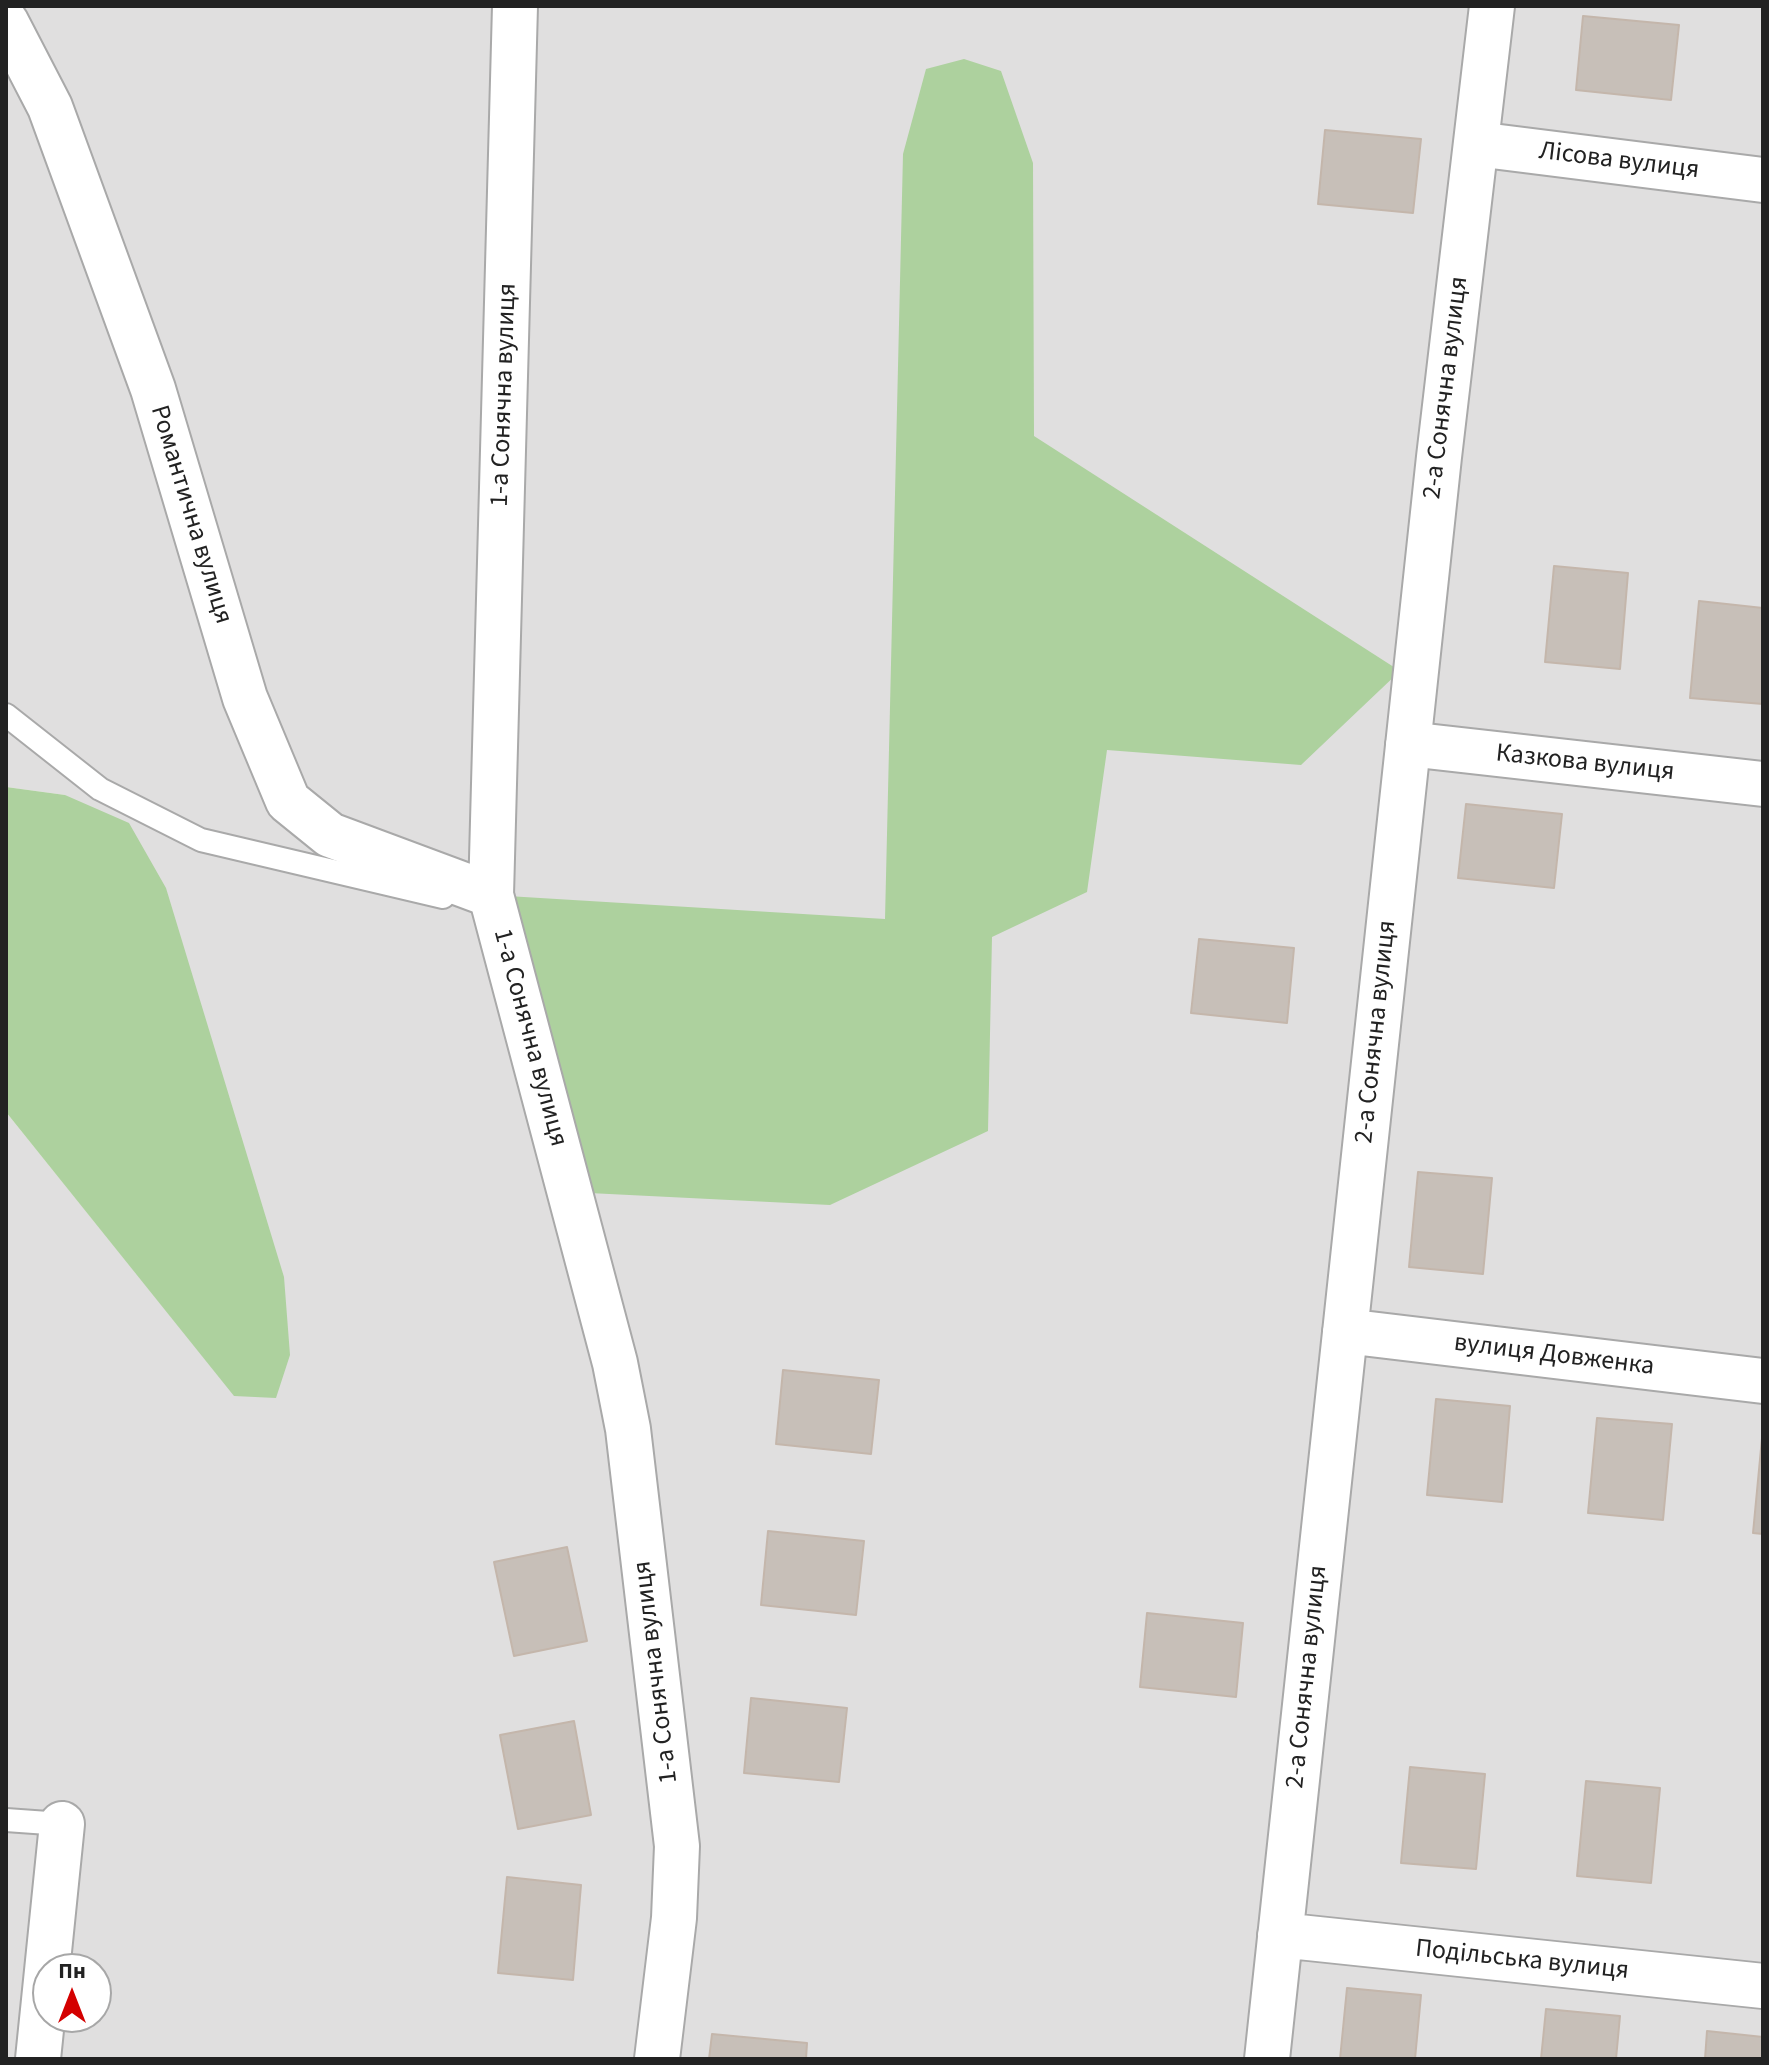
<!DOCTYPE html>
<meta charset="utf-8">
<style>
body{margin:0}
#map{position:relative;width:1769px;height:2065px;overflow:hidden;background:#f2efe9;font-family:"Source Sans 3",sans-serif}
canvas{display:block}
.frame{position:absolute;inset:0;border:8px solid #222;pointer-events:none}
.north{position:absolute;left:32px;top:1953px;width:80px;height:80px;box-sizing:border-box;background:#fff;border:2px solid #a7a7a7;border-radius:50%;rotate:0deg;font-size:22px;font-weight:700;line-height:32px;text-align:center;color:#222}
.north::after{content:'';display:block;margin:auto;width:28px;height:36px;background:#d40000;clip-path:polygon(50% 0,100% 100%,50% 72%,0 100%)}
</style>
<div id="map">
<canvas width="1769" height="2065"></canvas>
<div class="frame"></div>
<div class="north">Пн</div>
</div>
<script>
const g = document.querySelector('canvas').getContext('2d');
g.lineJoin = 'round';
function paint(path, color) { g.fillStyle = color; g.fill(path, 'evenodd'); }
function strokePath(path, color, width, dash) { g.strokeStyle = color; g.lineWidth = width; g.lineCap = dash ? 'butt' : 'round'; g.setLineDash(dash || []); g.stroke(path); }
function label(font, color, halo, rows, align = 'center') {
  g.font = font + ' "Source Sans 3",sans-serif'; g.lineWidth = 8; g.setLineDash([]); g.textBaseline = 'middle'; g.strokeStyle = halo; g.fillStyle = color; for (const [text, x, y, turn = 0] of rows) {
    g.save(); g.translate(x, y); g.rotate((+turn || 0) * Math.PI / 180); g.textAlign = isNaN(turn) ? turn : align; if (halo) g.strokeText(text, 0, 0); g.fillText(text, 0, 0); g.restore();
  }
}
paint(new Path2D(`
 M 6,6 L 1763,6 L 1763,2059 L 6,2059 L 6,1112 L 234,1395 L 65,795 L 6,787 ZM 48,1969 L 96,1969 L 96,2017 L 48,2017 Z`), '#e0dfdf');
paint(new Path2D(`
 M 964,59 L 1001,71 L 1033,163 L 1034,436 L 1400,671 L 1301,765 L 1107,750 L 1087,892 L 992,937 L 988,1131 L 830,1205 L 569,1192 L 491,895 L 885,919 L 903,154 L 926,69 Z
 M 6,787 L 65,795 L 129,823 L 166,888 L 284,1277 L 290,1355 L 276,1398 L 234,1396 L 6,1112 Z`), '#add19e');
const building = new Path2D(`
 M 1583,16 L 1679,25 L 1671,100 L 1576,90 Z
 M 1325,130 L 1421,139 L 1413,213 L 1318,204 Z
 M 1554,566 L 1628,573 L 1620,669 L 1545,662 Z
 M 1699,601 L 1763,608 L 1763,704 L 1690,698 Z
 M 1466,804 L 1562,814 L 1554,888 L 1458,878 Z
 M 1199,939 L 1294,948 L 1287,1023 L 1191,1013 Z
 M 1418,1172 L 1492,1178 L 1483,1274 L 1409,1267 Z
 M 783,1370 L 879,1380 L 871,1454 L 776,1444 Z
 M 1436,1399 L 1510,1406 L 1502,1502 L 1427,1495 Z
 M 1597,1418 L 1672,1424 L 1663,1520 L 1588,1513 Z
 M 1762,1438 L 1763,1438 L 1763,1534 L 1753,1533 Z
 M 768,1531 L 864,1541 L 856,1615 L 761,1605 Z
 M 567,1547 L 587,1641 L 514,1656 L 494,1562 Z
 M 1147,1613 L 1243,1623 L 1236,1697 L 1140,1687 Z
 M 751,1698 L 847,1708 L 839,1782 L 744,1773 Z
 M 574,1721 L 591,1815 L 518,1829 L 500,1735 Z
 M 1410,1767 L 1485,1774 L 1476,1869 L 1401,1863 Z
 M 1586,1781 L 1660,1788 L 1651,1883 L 1577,1876 Z
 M 507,1877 L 581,1885 L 573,1980 L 498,1973 Z
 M 1347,1988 L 1421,1995 L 1415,2059 L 1340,2059 Z
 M 1546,2009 L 1620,2016 L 1616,2059 L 1541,2059 Z
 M 1707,2031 L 1763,2037 L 1763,2059 L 1705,2059 Z
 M 712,2034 L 807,2043 L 806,2059 L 709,2059 Z`);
paint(building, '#c7bfb8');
strokePath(building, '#c4b6ab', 2);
const lane = new Path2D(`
 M 6,715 L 100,789 L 201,840 L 443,897
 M 6,1820 L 62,1824`);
const street = new Path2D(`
 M 515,6 L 491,895 L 615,1363 L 628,1429 L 677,1846 L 674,1918 L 657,2059
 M 6,22 L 50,107 L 153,389 L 245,698 L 288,801 L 330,835 L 491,895
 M 1476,144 L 1763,180
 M 1408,744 L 1763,784
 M 1345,1331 L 1763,1381
 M 1280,1935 L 1763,1986
 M 38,2059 L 62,1824
 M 1267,2059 L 1439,457 L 1492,6`);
strokePath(lane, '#a9a9a9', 26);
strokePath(street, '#a9a9a9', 48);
strokePath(lane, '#fff', 22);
strokePath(street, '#fff', 44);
label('26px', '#222', '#fff', [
 ["Лісова вулиця",1619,162,7],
 ["2-а Сонячна вулиця",1447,388,-83],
 ["1-а Сонячна вулиця",505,395,-88],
 ["Романтична вулиця",190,515,73],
 ["Казкова вулиця",1585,764,6],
 ["2-а Сонячна вулиця",1377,1032,-84],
 ["1-а Сонячна вулиця",529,1038,75],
 ["вулиця Довженка",1554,1356,7],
 ["1-а Сонячна вулиця",657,1672,-97],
 ["2-а Сонячна вулиця",1308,1677,-84],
 ["Подільська вулиця",1522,1961,6]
]);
</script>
